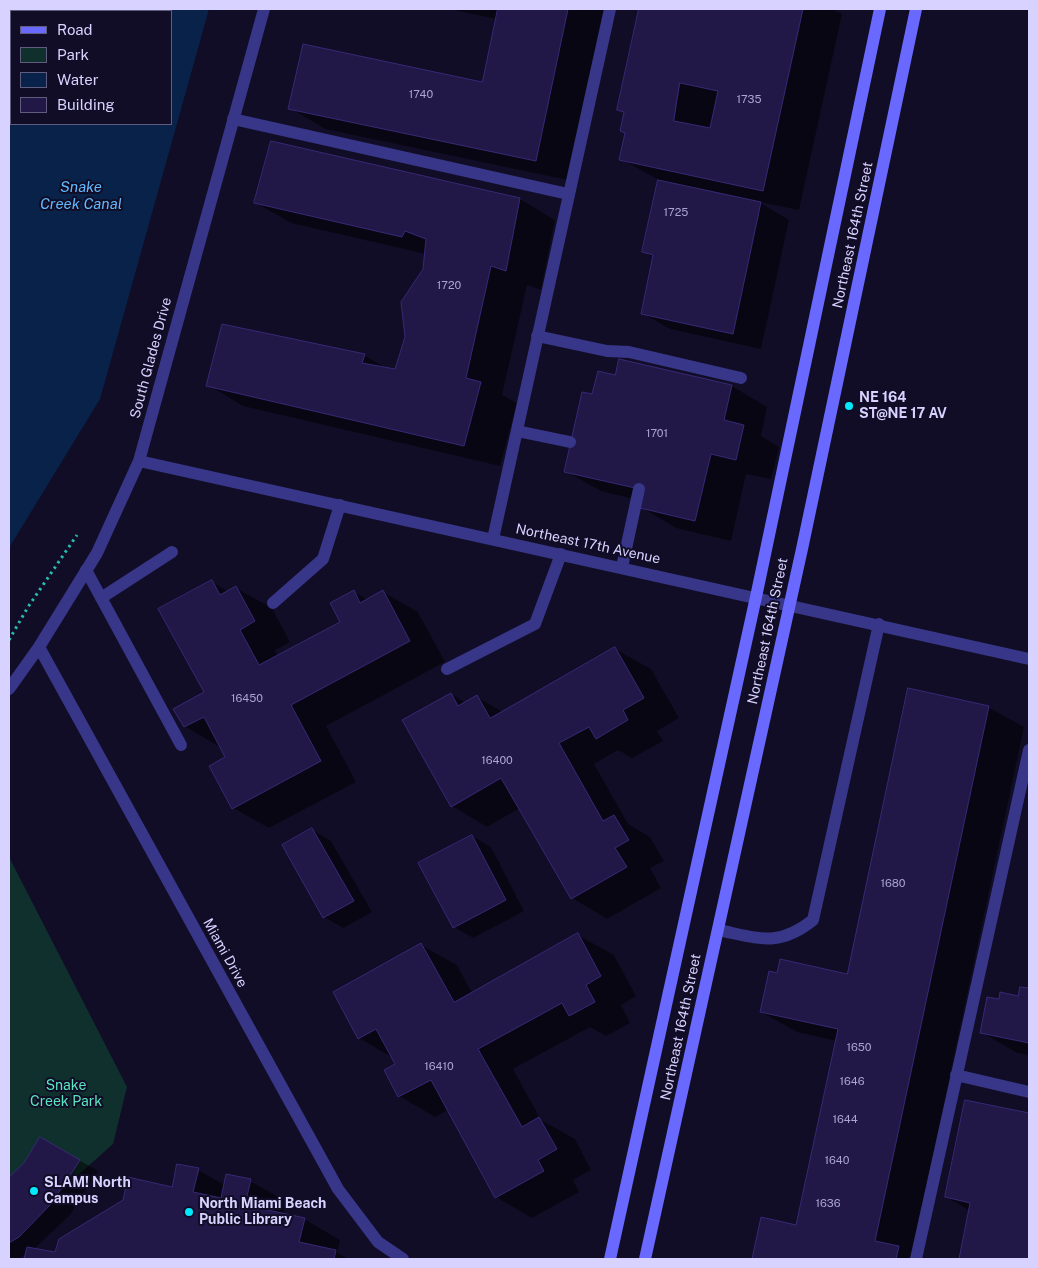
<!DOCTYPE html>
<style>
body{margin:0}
#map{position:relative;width:1038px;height:1268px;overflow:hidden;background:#110d26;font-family:"Public Sans",sans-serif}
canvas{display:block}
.frame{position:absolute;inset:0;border:10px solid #d7d2ff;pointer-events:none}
.legend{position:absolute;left:10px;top:10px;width:162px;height:115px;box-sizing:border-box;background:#110d26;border:1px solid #605c7d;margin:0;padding:6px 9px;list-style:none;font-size:15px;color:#d7d2ff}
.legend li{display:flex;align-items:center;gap:10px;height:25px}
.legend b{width:25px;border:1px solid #605c7d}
</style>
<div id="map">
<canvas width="1038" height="1268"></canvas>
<div class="frame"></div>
<ul class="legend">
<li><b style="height:6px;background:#6a69ff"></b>Road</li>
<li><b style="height:14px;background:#10302e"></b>Park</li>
<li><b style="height:14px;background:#092249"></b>Water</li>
<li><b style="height:14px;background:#211848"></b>Building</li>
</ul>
</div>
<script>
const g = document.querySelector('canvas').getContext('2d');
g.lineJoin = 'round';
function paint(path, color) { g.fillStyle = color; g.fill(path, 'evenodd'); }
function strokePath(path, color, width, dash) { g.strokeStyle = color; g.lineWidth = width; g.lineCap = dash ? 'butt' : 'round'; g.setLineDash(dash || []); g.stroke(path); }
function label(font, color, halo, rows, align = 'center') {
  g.font = font + ' "Public Sans",sans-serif'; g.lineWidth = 4; g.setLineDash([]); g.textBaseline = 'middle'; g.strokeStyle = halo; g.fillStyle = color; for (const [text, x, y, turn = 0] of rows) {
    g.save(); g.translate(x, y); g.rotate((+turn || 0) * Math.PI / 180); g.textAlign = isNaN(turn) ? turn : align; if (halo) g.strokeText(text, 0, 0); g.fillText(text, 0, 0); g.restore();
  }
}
paint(new Path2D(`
 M 9,857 L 127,1087 L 113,1144 L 11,1235 L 9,1244 Z`), '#10302e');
paint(new Path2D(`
 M 9,9 L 209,9 L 100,399 L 9,548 ZM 11,11 L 171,11 L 171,124 L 11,124 Z`), '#092249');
paint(new Path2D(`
 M 449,9 L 608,9 L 572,181 L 325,129 L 290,108 L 483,83 L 497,19 Z
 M 640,9 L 832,9 L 842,14 L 799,210 L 759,202 L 789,220 L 761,349 L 670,329 L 642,313 L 654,258 L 644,252 L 659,180 L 621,159 L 626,134 L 625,113 L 618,109 Z
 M 520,199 L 555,220 L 541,290 L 527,285 L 502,395 L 517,403 L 500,466 L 243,406 L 208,385 L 364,355 L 388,369 L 396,371 L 424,269 L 426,254 L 291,223 L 256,203 Z
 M 616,376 L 732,386 L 767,407 L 761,436 L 779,447 L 771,479 L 746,474 L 731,541 L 676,528 L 641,507 L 642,501 L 601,491 L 565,471 L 593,395 Z
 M 212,582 L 229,592 L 236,588 L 272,608 L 290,642 L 275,650 L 278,656 L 341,622 L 354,592 L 368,600 L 383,592 L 418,612 L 445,662 L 326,726 L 356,782 L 269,828 L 233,808 L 227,757 L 220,747 L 184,726 L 205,693 Z
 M 615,649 L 651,669 L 679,718 L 657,731 L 663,741 L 632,758 L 618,750 L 594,764 L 628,824 L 650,837 L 664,861 L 650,868 L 661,888 L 607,919 L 572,898 L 520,808 L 487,827 L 452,806 L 451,694 L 466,703 L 477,697 L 503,712 Z
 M 988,707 L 1024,727 L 912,1254 L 920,1259 L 754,1259 L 762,1219 L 797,1226 L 837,1041 L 797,1032 L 761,1012 L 778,974 L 848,975 Z
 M 312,830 L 331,841 L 372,912 L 343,928 L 324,917 Z
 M 472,836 L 491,847 L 524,911 L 473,938 L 454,927 Z
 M 578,935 L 614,955 L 636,996 L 621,1005 L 630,1023 L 606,1036 L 590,1027 L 513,1069 L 541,1120 L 575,1139 L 591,1170 L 573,1180 L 579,1192 L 532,1218 L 496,1197 L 448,1110 L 435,1117 L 399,1096 L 385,1071 L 397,1064 L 393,1058 L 359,1038 L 421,945 L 457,965 L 472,993 Z
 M 1021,988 L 1029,990 L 1029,1055 L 1017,1053 L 981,1032 L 1000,1001 L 1019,997 Z
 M 966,1101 L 1029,1114 L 1029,1259 L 960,1259 L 970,1211 L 946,1197 Z
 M 41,1138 L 98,1171 L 70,1215 L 34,1249 L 55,1254 L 173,1189 L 198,1170 L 225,1185 L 250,1181 L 286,1201 L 283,1215 L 304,1219 L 340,1240 L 337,1253 L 349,1259 L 25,1259 L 26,1254 L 18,1259 L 9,1259 L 9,1179 L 25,1164 Z`), '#0007');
const building = new Path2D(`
 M 498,9 L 568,9 L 536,161 L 288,109 L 303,44 L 482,82 Z
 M 639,9 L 803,9 L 763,191 L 619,160 L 625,133 L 620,131 L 624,112 L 617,110 ZM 680,83 L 718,91 L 710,128 L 674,121 Z
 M 271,141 L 520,198 L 506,271 L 491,266 L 466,378 L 481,382 L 464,446 L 206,386 L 222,324 L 365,354 L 362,363 L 395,369 L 405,337 L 401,302 L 423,269 L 426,239 L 405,231 L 402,237 L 254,203 Z
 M 658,180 L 761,202 L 733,334 L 641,314 L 653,255 L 642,252 Z
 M 619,359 L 732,385 L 724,420 L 744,425 L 736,460 L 711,454 L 695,521 L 640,508 L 644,490 L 564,472 L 582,392 L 592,394 L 598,371 L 615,375 Z
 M 212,580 L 220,595 L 236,586 L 255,621 L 240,630 L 259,665 L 340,622 L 330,603 L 354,590 L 360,603 L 383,590 L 410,641 L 291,705 L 321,761 L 232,809 L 209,766 L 225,757 L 204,717 L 184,727 L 173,709 L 204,692 L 158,609 Z
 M 615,647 L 644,698 L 623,710 L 628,720 L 596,739 L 589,727 L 559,743 L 603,821 L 614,815 L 629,840 L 615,848 L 627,867 L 571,899 L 501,778 L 451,807 L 402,720 L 451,693 L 458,706 L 477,695 L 490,718 Z
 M 908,688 L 989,706 L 875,1241 L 899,1246 L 896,1259 L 752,1259 L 761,1217 L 796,1225 L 838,1029 L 760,1012 L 769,971 L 777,973 L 780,959 L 847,974 Z
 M 312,828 L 354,901 L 323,918 L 282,845 Z
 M 472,835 L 506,900 L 453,928 L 418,863 Z
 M 578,933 L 601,976 L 586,985 L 595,1002 L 569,1016 L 562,1003 L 478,1049 L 522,1127 L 539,1117 L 557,1149 L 538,1160 L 544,1171 L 495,1198 L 431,1080 L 398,1097 L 384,1070 L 395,1064 L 376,1029 L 358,1039 L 333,992 L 421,943 L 454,1002 Z
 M 1020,987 L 1029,988 L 1029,1043 L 980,1033 L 987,997 L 999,999 L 1000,992 L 1018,996 Z
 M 965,1100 L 1029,1113 L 1029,1259 L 959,1259 L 970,1203 L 945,1197 Z
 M 40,1137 L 80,1160 L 51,1204 L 19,1237 L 9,1243 L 9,1177 L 24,1163 Z
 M 177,1164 L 199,1168 L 193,1192 L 221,1198 L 226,1174 L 251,1179 L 245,1205 L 305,1218 L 299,1242 L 336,1250 L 334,1259 L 24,1259 L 27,1247 L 55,1252 L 59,1239 L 123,1200 L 128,1177 L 172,1187 Z`);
paint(building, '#211848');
strokePath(building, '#372975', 1);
strokePath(new Path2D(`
 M 9,640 L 28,607 L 77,535`), '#28bdb1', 3, [2.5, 4]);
strokePath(new Path2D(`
 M 233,119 L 568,194
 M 537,336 L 607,351 L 629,352 L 741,378
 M 517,431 L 570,442
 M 493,539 L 610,9
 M 622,567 L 639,489
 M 86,570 L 181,745
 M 101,598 L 172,552
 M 273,603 L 323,559 L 340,505
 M 447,669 L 535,624 L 561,554
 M 718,930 C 758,938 778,948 813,920 L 879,624
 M 956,1075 L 1029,1092
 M 916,1259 L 1029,750`), '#373688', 12);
strokePath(new Path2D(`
 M 139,461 L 1029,659
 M 39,647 L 338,1189 L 378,1242 L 403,1259
 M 9,689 L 39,647 L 97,553 L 139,461 L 264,9`), '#373688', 12);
strokePath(new Path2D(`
 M 610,1259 L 756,597 L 880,9
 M 645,1259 L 802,549 L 916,9`), '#6a69ff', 12);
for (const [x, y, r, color] of [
 [849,406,5,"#00e9fd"],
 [34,1191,5,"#00e9fd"],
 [189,1212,5,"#00e9fd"]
]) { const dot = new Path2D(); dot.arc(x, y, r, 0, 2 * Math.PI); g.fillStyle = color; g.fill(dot); strokePath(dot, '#110d26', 2); }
label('11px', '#aaa4d1', null, [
 ["1740",421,95],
 ["1735",749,100],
 ["1725",676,213],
 ["1720",449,286],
 ["1701",657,434],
 ["16450",247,699],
 ["16400",497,761],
 ["1680",893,884],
 ["1650",859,1048],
 ["16410",439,1067],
 ["1646",852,1082],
 ["1644",845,1120],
 ["1640",837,1161],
 ["1636",828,1204]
]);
label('14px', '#d7d2ff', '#110d26', [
 ["Northeast 164th Street",853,235,-78],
 ["South Glades Drive",151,358,-75],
 ["Northeast 17th Avenue",588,544,12],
 ["Northeast 164th Street",768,631,-78],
 ["Miami Drive",225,953,61],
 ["Northeast 164th Street",681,1027,-78]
]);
label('bold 14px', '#d7d2ff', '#110d26', [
 ["NE 164",859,398],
 ["ST@NE 17 AV",859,414],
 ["SLAM! North",44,1183],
 ["Campus",44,1199],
 ["North Miami Beach",199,1204],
 ["Public Library",199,1220]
], 'left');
label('14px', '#57e6bf', '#110d26', [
 ["Snake",66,1086],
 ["Creek Park",66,1102]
]);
label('italic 15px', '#60b9ff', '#110d26', [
 ["Snake",81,187],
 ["Creek Canal",81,204]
]);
</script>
